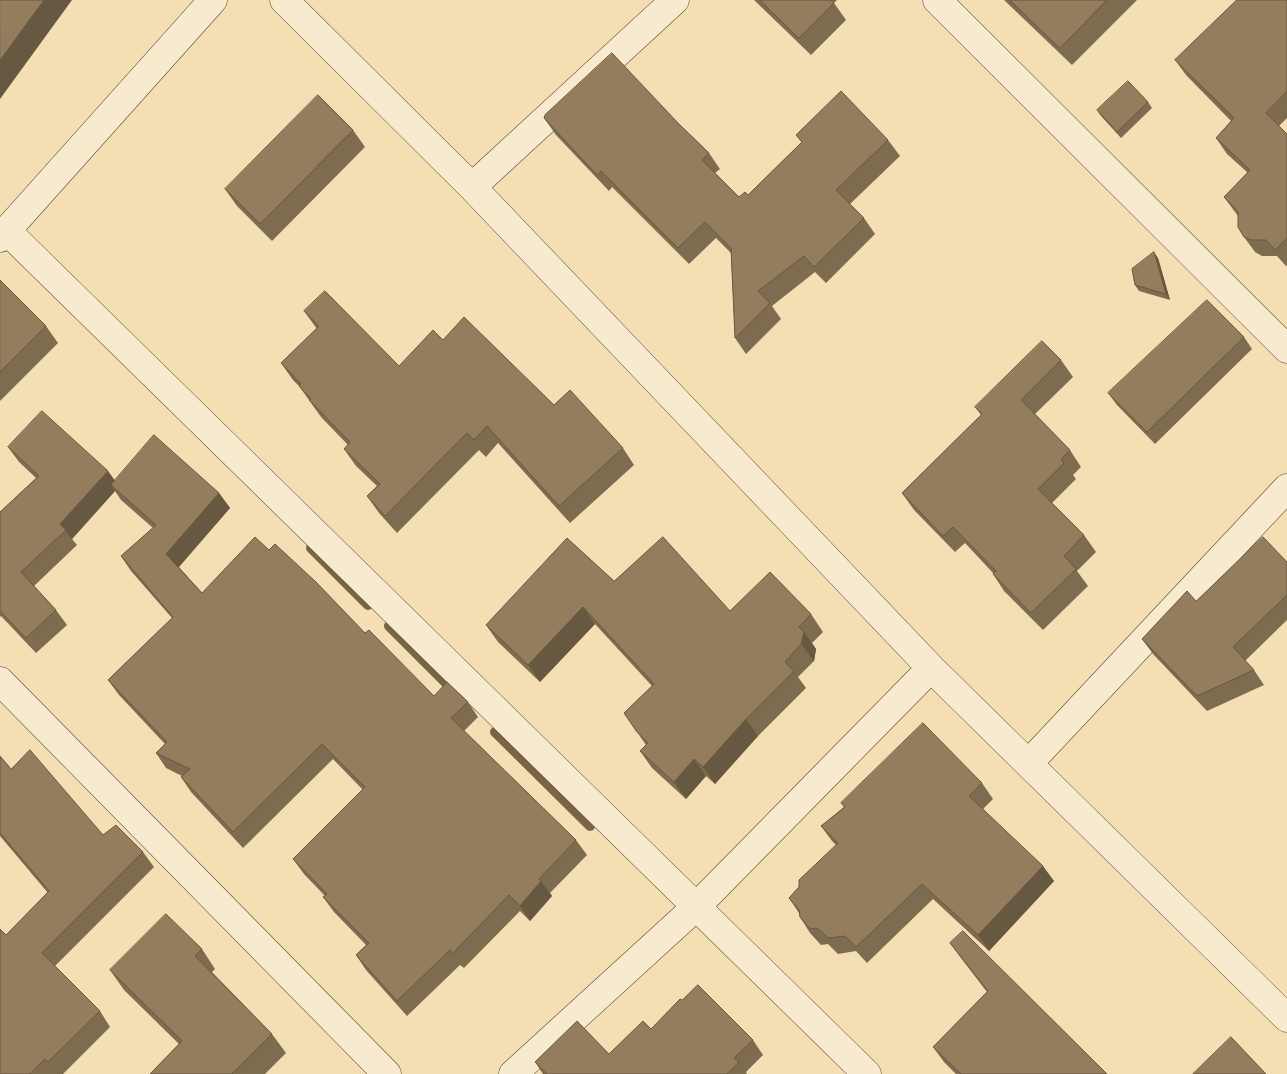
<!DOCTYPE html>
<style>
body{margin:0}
canvas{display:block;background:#f3dfb3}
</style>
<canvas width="1287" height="1074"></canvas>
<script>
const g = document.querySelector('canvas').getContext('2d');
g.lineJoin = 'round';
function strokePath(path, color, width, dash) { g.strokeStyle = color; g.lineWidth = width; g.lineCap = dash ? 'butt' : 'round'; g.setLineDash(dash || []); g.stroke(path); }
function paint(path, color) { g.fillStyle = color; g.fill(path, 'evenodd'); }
strokePath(new Path2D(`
 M 311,548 L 368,605
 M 389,626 L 451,688
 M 495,732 L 590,826`), '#7a6447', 10);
const street = new Path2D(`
 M 284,0 L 472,187 L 931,668 L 1287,1018
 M 937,0 L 1287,349
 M 472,187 L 675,0
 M 7,231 L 867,1074
 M 0,238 L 213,0
 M 0,681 L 387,1074
 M 1029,763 L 1287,488
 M 513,1074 L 697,906 L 931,668`);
strokePath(street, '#5c462d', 29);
strokePath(street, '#f7eace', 28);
paint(new Path2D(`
 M 754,0 L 837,0 L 834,3 L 846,20 L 811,55 Z
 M 1004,0 L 1137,0 L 1072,65 Z
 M 1236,0 L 1287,0 L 1287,118 L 1279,126 L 1287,134 L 1287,265 L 1286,266 L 1277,256 L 1262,256 L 1255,252 L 1244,237 L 1238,216 L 1224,197 L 1248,173 L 1227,154 L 1216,138 L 1231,121 L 1186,75 L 1175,60 L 1236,1 Z
 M 1148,102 L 1152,108 L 1121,138 L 1101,116 L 1097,110 Z
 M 544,118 L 679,124 L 709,153 L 720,169 L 715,173 L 739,197 L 748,195 L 802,142 L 796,135 L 888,140 L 900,156 L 850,204 L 864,218 L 875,234 L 826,283 L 815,272 L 772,306 L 781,319 L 746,354 L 735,338 L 731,253 L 716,238 L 689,264 L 612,187 L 609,191 L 556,135 Z
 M 353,130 L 365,147 L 272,241 L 237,206 L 225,189 Z
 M 1158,258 L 1170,300 L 1139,291 L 1135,285 Z
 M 0,280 L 46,326 L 58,343 L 0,401 Z
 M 304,311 L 399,366 L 443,340 L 554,405 L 623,448 L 634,465 L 570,523 L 498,443 L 486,457 L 479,450 L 397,533 L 379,513 L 367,496 L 377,486 L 356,466 L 344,449 L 348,445 L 321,417 L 299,386 L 293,380 L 281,363 L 317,329 Z
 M 1244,337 L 1252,349 L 1155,444 L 1117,405 L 1108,393 Z
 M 1061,360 L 1073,377 L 1035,414 L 1070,450 L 1081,467 L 1073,475 L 1076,479 L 1052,503 L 1084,535 L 1096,552 L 1077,571 L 1088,586 L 1043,630 L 1004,591 L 993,574 L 993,573 L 965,543 L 955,552 L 914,510 L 902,493 L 981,415 L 975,407 Z
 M 8,447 L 115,480 L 219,493 L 230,508 L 179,567 L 202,593 L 269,550 L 365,633 L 434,696 L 468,702 L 478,717 L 464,731 L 576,840 L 587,855 L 550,893 L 552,896 L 530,921 L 520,911 L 464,968 L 460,965 L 407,1016 L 366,970 L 356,955 L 366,945 L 334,912 L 323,897 L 325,896 L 304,874 L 293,859 L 363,790 L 333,759 L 243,848 L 191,792 L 181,777 L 182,776 L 166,768 L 156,753 L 165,744 L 119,695 L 108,680 L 172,618 L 131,571 L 121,556 L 153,528 L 121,500 L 115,491 L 72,539 L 77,545 L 34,586 L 56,610 L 67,625 L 36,653 L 1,616 L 0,617 L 0,512 L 36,478 L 19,462 Z
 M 1287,562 L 1287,620 L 1245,661 L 1254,670 L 1264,685 L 1207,711 L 1153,654 L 1142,639 L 1196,601 Z
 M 614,581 L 730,611 L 811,614 L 823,632 L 812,643 L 816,649 L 814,661 L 798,677 L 806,688 L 758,736 L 715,784 L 706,776 L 686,799 L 652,768 L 640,751 L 646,745 L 624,713 L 652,686 L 595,624 L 540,682 L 498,642 L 486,625 Z
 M 0,756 L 11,769 L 103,835 L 143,852 L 154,867 L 55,966 L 100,1011 L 110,1027 L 63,1074 L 0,1074 L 6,935 L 48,893 L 0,836 Z
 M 982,783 L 993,799 L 983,809 L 1054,881 L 989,951 L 933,899 L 867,963 L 856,951 L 838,954 L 828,944 L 821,945 L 810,933 L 800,917 L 799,913 L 789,898 L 836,845 L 832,841 L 821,826 L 844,807 L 841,803 Z
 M 950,943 L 1107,1074 L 956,1074 L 944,1062 L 933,1047 L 987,992 L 961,958 Z
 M 202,949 L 215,969 L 212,972 L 272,1034 L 286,1053 L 265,1074 L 150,1074 L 179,1044 L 124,990 L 110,970 Z
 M 682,1000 L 753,1040 L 763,1055 L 746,1072 L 747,1074 L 543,1074 L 535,1062 L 609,1054 L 651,1029 Z`), '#7e6c50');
paint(new Path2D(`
 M 44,0 L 72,0 L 0,99 L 0,60 Z
 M 1154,252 L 1158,258 L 1170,300 L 1166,294 Z
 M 108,471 L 119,486 L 111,485 L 115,491 L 72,539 L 60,524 Z
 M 219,493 L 230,508 L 177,569 L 166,554 Z
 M 583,607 L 595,624 L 540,682 L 528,665 Z
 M 804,632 L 816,649 L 814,661 L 801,644 Z
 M 746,719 L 758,736 L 715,784 L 703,767 Z
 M 694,759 L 706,776 L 686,799 L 674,782 Z
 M 1043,866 L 1054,881 L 989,951 L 978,935 Z
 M 541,881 L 552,896 L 530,921 L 520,906 Z`), '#675841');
const building = new Path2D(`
 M 0,0 L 44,0 L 0,60 Z
 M 760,0 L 831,0 L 834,3 L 799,38 Z
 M 1010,0 L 1107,0 L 1060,48 Z
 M 1237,0 L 1287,0 L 1287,91 L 1266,113 L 1287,134 L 1287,238 L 1275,250 L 1266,240 L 1251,240 L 1244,237 L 1238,227 L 1238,212 L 1224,197 L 1250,170 L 1216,138 L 1234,118 L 1175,60 Z
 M 612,53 L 679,124 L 709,153 L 702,160 L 739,197 L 745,192 L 748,195 L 802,142 L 796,135 L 841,91 L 888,140 L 836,190 L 864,218 L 814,267 L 804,256 L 758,291 L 770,303 L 735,338 L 731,248 L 705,222 L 678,248 L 601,171 L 597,175 L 544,118 L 545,115 Z
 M 1128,81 L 1148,102 L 1117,132 L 1097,110 Z
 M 318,95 L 353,130 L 260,224 L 225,189 Z
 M 1154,252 L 1166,294 L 1135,285 L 1132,269 Z
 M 0,280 L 46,326 L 0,372 Z
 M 325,291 L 399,366 L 433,330 L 443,340 L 464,317 L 554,405 L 570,390 L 623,448 L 559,506 L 487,426 L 474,440 L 467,433 L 385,516 L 367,496 L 380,484 L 344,449 L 350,442 L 309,400 L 311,399 L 299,386 L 301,384 L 281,363 L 319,326 L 304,311 Z
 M 1207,300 L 1244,337 L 1147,432 L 1108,393 Z
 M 1042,341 L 1061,360 L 1021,400 L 1070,450 L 1061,459 L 1064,463 L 1038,489 L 1084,535 L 1064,556 L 1076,569 L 1031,613 L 993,574 L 996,571 L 953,527 L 943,536 L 902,493 L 982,414 L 975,407 Z
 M 42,411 L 108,471 L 60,524 L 66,530 L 21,572 L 56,610 L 26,638 L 0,611 L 0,512 L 39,476 L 8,447 Z
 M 154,435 L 219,493 L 166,554 L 202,593 L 255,537 L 269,550 L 275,544 L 316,582 L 365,633 L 369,630 L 434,696 L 447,682 L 468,702 L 451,718 L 576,840 L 539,879 L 541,881 L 520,906 L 509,895 L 453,953 L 450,950 L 397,1001 L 356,955 L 369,943 L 323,897 L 327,894 L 293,859 L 365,787 L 322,744 L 233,832 L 181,777 L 190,769 L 156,753 L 167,742 L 108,680 L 173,617 L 121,556 L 156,525 L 111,485 Z
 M 663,537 L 730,611 L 770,572 L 811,614 L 799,627 L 804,632 L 801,644 L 785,662 L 794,671 L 746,719 L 703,767 L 694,759 L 674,782 L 640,751 L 648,743 L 637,732 L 624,713 L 654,684 L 583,607 L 528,665 L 486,625 L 567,538 L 614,581 Z
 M 1263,537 L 1287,562 L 1287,595 L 1233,647 L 1254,670 L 1197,696 L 1142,639 L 1187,591 L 1196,601 Z
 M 923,723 L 982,783 L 969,796 L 1043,866 L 978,935 L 922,884 L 856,947 L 845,936 L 828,938 L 817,928 L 810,929 L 800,917 L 799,910 L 789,898 L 799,887 L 799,880 L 838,843 L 821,826 L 845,807 L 841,803 Z
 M 30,750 L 103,835 L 116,825 L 143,852 L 42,953 L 100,1011 L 48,1062 L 45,1059 L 30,1074 L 0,1074 L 0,929 L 6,935 L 49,891 L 0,833 L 0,756 L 11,769 Z
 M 166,914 L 202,949 L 195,956 L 272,1034 L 232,1074 L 150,1074 L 182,1041 L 110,970 Z
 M 963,931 L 1107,1074 L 961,1074 L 933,1047 L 988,991 L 950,943 Z
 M 698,985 L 753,1040 L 734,1058 L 739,1062 L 727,1074 L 547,1074 L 535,1062 L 577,1021 L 609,1054 L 643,1021 L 651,1029 L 680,999 L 682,1000 Z
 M 1231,1037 L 1266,1074 L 1193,1074 Z`);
paint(building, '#937d5d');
strokePath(building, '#675841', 1);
</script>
